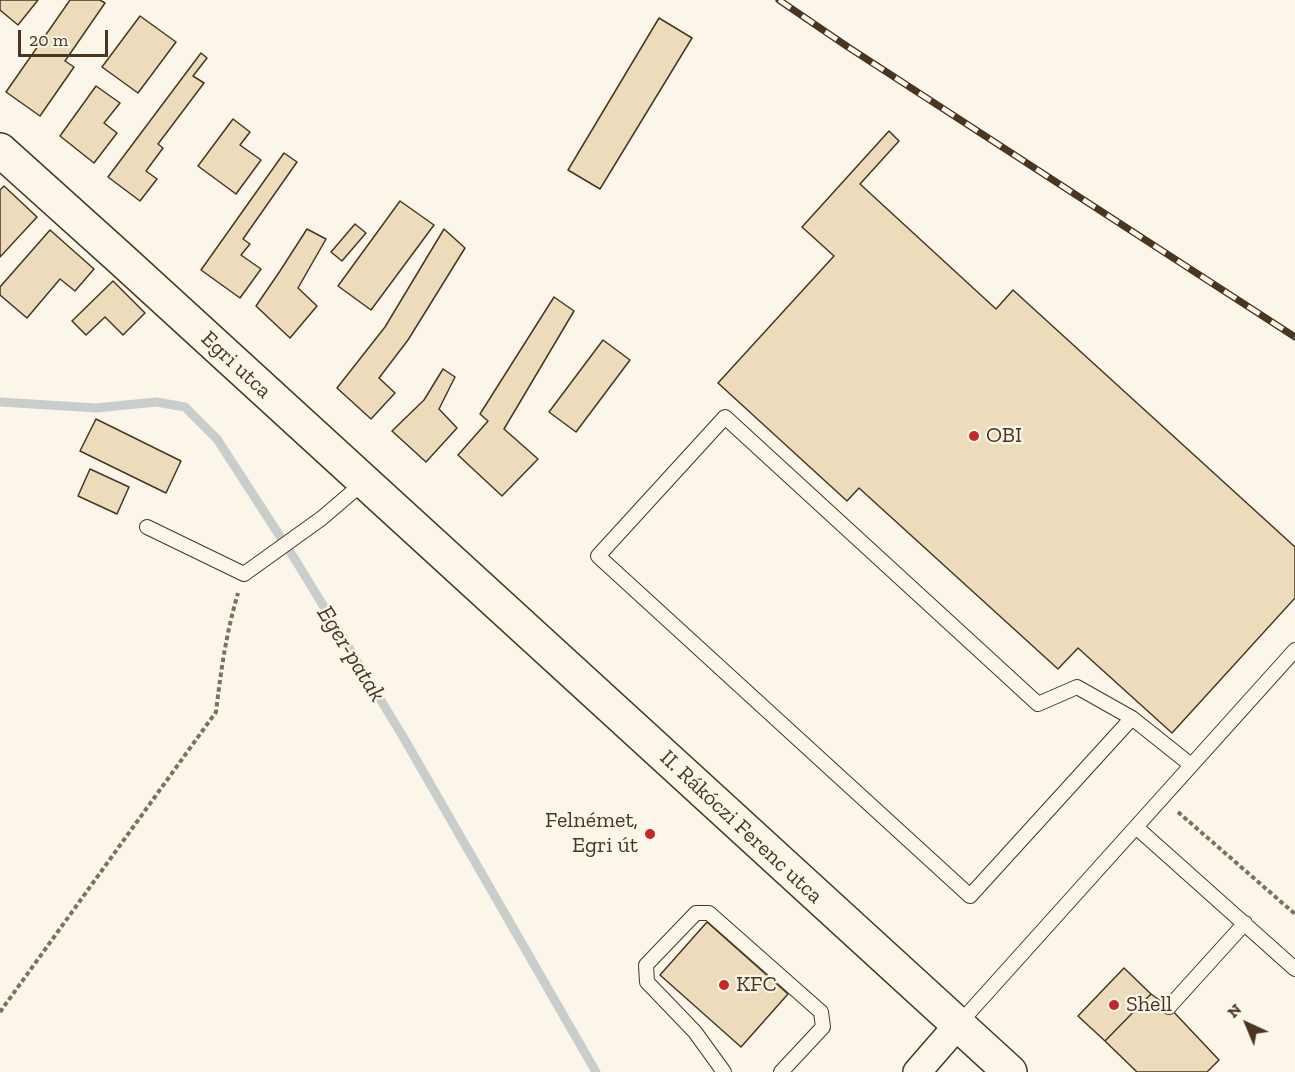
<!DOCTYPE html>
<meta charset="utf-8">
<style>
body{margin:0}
#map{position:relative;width:1295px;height:1072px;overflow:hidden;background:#fbf6e9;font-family:"Zilla Slab",serif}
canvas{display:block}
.north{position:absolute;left:1217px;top:994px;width:60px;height:60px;-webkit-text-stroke:4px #fbf6e9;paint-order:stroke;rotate:316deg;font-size:16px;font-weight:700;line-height:24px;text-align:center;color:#4a3520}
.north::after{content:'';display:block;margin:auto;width:21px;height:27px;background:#4a3520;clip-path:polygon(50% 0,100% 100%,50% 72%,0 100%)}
.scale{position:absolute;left:18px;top:30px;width:90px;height:27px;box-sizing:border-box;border:3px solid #4a3520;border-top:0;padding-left:8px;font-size:18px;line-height:21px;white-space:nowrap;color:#4a3520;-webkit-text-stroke:4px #fbf6e9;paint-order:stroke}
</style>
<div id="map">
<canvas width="1295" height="1072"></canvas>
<div class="north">N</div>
<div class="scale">20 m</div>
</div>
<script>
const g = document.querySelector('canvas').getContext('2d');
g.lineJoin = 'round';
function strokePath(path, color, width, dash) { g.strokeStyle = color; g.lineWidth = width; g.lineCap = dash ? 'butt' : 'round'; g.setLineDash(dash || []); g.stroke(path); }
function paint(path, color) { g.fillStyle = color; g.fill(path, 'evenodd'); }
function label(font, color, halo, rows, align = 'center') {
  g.font = font + ' "Zilla Slab",serif'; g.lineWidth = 4.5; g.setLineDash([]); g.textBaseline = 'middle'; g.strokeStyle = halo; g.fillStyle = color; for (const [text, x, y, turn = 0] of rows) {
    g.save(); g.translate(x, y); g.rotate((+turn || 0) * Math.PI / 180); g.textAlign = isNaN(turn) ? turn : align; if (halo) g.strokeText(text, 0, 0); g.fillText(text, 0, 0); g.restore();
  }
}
strokePath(new Path2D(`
 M 0,402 L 96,408 L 156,402 L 185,407 L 217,439 L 296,561 L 402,735 L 596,1072`), '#c9cecd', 9);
const building = new Path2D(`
 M 0,0 L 38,0 L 18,25 L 0,10 Z
 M 70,0 L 100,0 L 105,3 L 65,61 L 74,67 L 40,116 L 6,92 Z
 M 140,16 L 176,42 L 138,93 L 102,67 Z
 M 659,18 L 692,38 L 600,189 L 568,170 Z
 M 201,53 L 207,58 L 193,76 L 204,83 L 158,144 L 163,148 L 146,171 L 157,179 L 140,201 L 108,177 Z
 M 96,86 L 120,103 L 104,123 L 117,133 L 94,163 L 60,136 Z
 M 233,119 L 250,132 L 240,145 L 261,160 L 236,194 L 198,166 Z
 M 889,131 L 899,141 L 860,184 L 996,309 L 1013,290 L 1295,547 L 1295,598 L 1172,733 L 1078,648 L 1058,669 L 859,488 L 847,501 L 718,383 L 834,256 L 802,227 Z
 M 284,153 L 297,162 L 243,239 L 250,244 L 241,255 L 261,269 L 240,298 L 201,270 Z
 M 4,186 L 37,217 L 0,257 L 0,190 Z
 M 400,201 L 434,225 L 371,310 L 338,286 Z
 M 355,224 L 366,233 L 342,261 L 331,252 Z
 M 307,229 L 326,239 L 298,288 L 317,306 L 290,338 L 256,306 L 280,271 Z
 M 444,229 L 465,248 L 408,340 L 379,378 L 395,393 L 371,419 L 337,388 L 385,327 Z
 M 50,230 L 94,269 L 75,291 L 60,279 L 27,318 L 0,295 L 0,287 Z
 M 113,281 L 145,313 L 123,335 L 105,317 L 86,335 L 72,321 Z
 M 554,297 L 574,311 L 504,429 L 538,459 L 502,496 L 458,455 L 488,421 L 480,414 Z
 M 603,340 L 630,360 L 576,432 L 549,412 Z
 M 443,369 L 455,377 L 439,409 L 457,428 L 426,462 L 392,431 L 424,400 Z
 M 96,419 L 181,461 L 166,493 L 80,451 Z
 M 90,469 L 129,487 L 117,514 L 78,496 Z
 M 707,922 L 788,994 L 741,1047 L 660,975 Z
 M 1124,968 L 1151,994 L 1105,1041 L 1078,1016 Z
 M 1151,994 L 1169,1007 L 1219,1060 L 1207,1072 L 1137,1072 L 1105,1041 Z`);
paint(building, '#ecdcbc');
strokePath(building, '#4a3520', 1.5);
const lane = new Path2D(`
 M 147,527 L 244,574 L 322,518 L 364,482
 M 1132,718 L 970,896 L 598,556 L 725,417 L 1038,704 L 1077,687 L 1132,718 L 1191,765
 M 1136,827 L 1295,969
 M 1169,1007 L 1245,923
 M 957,1026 L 1295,650
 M 724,1072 L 695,1032 L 647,982 L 646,965 L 696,913 L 709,913 L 821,1012 L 823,1027 L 781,1072`);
const street = new Path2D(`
 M 917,1072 L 957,1026`);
const primary = new Path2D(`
 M 0,150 L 120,258 L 1010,1072`);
strokePath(lane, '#4a3520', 16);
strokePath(street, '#4a3520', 30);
strokePath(primary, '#4a3520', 36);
strokePath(new Path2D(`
 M 1178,812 L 1295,914
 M 0,1012 L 216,712 C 221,670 226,634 238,593`), '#7f6f5c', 4, [4.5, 3]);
strokePath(lane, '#fbf6e9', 14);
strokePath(street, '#fbf6e9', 27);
strokePath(primary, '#fbf6e9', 33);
const rail = new Path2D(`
 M 779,0 L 848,47 L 1295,337`);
strokePath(rail, '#4a3520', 7);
strokePath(rail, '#fbf6e9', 4.5, [14]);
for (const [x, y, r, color] of [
 [974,436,6,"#c62828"],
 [650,834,6,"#c62828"],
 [724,985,6,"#c62828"],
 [1114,1005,6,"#c62828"]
]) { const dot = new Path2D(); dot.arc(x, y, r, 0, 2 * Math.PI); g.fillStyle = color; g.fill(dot); strokePath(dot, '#fbf6e9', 2); }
label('22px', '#4a3520', '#fbf6e9', [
 ["Egri utca",236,365,43],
 ["II. Rákóczi Ferenc utca",741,827,43]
]);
label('22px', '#4a3520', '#fbf6e9', [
 ["OBI",986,436],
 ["Felnémet,",638,821,"right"],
 ["Egri út",638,846,"right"],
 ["KFC",736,985],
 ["Shell",1126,1005]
], 'left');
label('italic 24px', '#4a3520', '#fbf6e9', [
 ["Eger-patak",351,654,58]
]);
</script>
